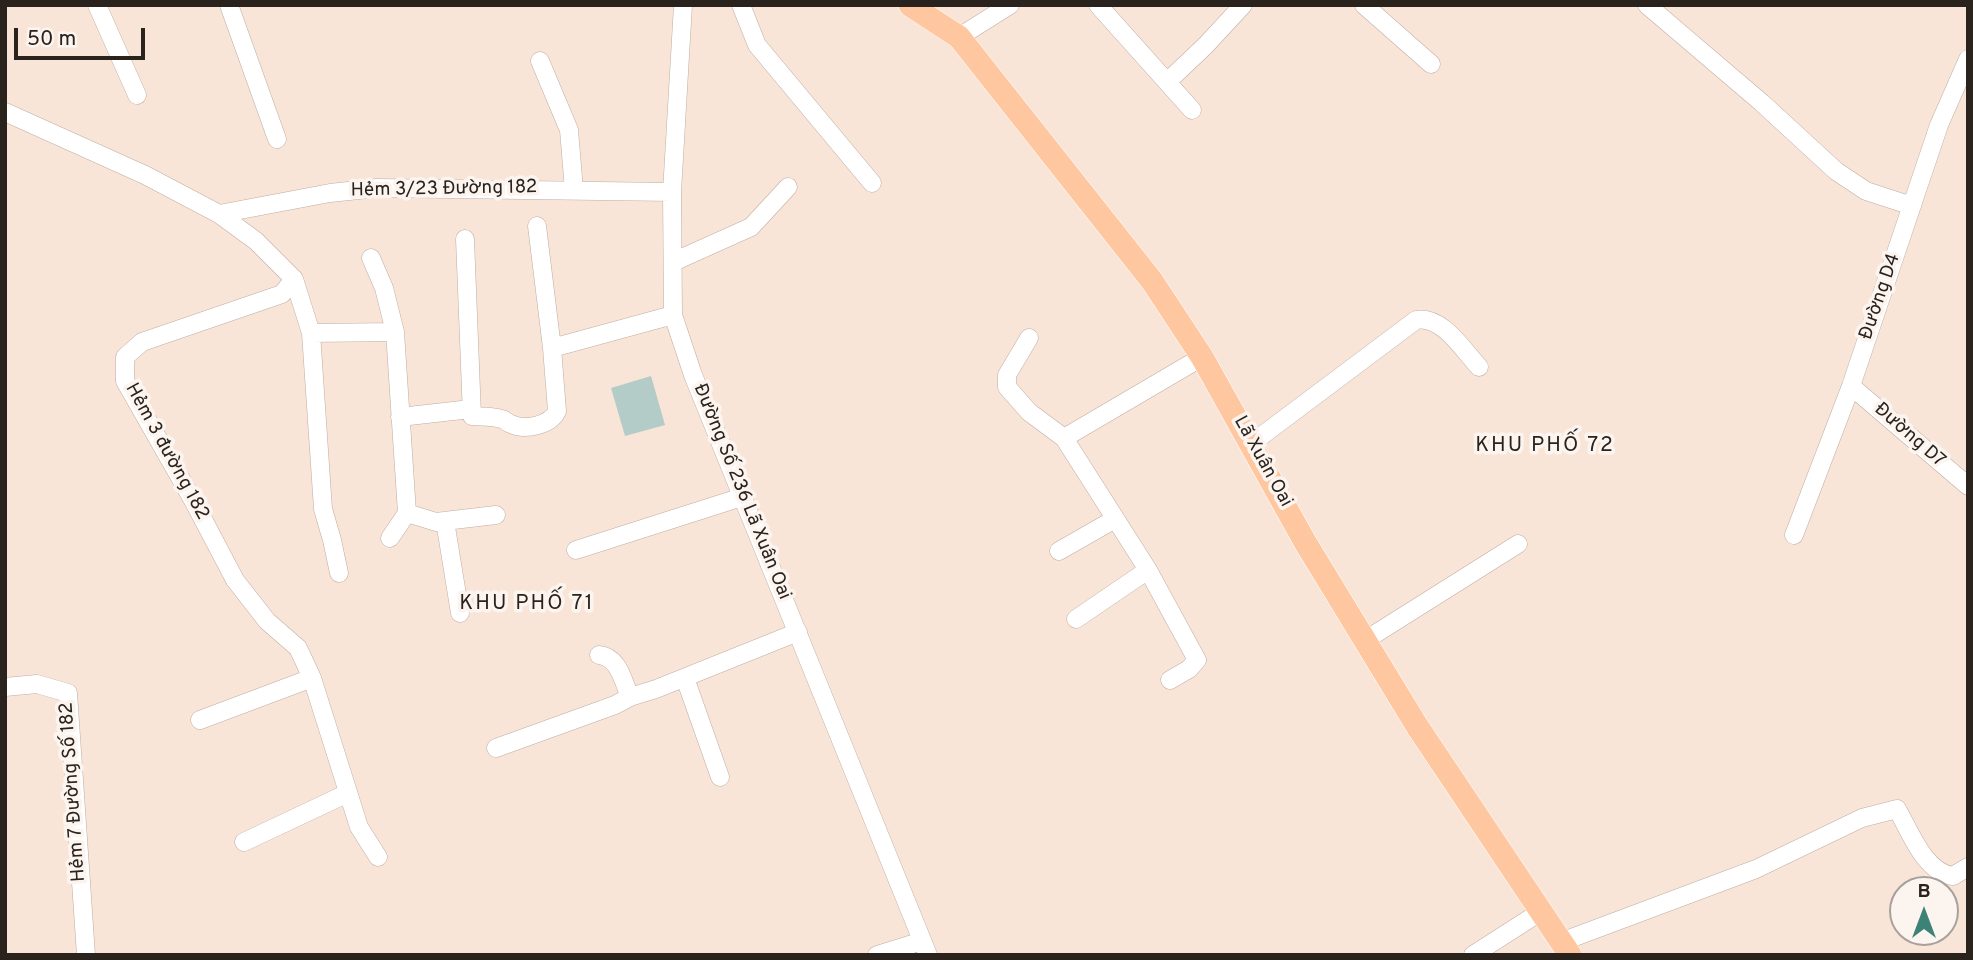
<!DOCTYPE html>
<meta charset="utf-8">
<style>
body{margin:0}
#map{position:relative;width:1973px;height:960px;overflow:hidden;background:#f8e5d8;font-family:Overpass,sans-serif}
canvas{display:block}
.frame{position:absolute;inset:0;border:7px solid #29221d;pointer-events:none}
.north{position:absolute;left:1889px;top:876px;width:70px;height:70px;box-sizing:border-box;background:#fcf4ef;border:2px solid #a8a09b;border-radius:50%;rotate:0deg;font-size:19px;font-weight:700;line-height:28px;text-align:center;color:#29221d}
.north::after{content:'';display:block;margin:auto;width:24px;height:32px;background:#3d8277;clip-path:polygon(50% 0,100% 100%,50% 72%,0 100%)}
.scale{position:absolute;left:14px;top:28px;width:131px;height:32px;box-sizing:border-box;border:4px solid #29221d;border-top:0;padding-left:9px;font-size:21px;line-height:24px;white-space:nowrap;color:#29221d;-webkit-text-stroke:5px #fcf4ef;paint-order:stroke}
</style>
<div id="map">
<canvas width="1973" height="960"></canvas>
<div class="frame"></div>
<div class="north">B</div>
<div class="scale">50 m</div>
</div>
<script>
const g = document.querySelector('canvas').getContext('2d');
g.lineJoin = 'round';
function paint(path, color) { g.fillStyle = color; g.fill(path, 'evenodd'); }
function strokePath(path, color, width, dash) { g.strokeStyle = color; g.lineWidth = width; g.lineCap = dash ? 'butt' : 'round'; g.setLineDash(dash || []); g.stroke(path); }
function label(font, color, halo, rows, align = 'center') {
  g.font = font + ' Overpass,sans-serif'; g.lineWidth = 7; g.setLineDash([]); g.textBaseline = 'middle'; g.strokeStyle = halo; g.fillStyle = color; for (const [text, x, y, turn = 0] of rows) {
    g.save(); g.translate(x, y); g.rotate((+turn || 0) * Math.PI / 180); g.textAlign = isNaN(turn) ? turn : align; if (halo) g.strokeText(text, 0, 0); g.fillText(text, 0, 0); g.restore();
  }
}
paint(new Path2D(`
 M 651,376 L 665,425 L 625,436 L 611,388 Z`), '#b3ccc7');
const minor = new Path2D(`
 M 97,5 L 137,95
 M 229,5 L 277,139
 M 683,5 L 672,192 L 673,315 L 693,375 L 928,955
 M 741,5 L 757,45 L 872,183
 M 1098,5 L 1192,110
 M 1364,5 L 1431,64
 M 1647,5 L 1762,103 L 1836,171 L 1866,191 L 1912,206
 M 959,37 L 1010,5
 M 540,61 L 569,130 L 574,190
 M 1167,82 L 1206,45 L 1243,5
 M 5,112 L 145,175 L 219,214 L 256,241 L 294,279 L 282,294 L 142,342 L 125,357 L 125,381 L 194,502 L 235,580 L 267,621 L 298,648 L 312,678 L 359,827 L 378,857
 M 219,214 L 330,193 L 377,188 L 672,192
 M 465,239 L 472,416 C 481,417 492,416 501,419 C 505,419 507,423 511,424 C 525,431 551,425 557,411 L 552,348 L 537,226
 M 371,258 L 384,288 L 395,332
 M 673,262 L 751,227 L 788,187
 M 294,279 L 311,333 L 323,509 L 332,540 L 339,573
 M 311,333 L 395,332 L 407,513 L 390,538
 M 1029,338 L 1007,375 L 1007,387 L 1029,412 L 1064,438
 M 552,348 L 673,315
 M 1851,386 L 1968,486
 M 400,417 L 471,409
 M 1252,443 L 1416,320 C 1442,315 1463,350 1479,367
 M 407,513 L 436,522 L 496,515
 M 445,521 L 460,613
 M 1794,535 L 1851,386 L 1939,125 L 1968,59
 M 576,550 L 742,497
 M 1059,551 L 1115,519
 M 1148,570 L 1197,660 L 1189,669 L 1170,680
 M 1076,619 L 1148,570 L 1064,438 L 1202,357
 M 1364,641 L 1518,544
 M 599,655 C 619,657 623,681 630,697 L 656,689 L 798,632
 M 685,678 L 720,777
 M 5,687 L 37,684 L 68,693 L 86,955
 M 200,720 L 312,678
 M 496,748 L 615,705 L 630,697
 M 244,842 L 348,793
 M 1561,942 L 1756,869 L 1862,818 L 1897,809 C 1910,831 1924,872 1953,876 L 1968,867
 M 877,955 L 922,941
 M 1473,955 L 1540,912`);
const major = new Path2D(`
 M 910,5 L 959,37 L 1152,281 L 1202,357 L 1305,542 L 1417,726 L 1570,955`);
strokePath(minor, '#bfada1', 19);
strokePath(major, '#fff', 24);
strokePath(minor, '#fff', 18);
strokePath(major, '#fec7a0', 23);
label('19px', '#29221d', '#fcf4ef', [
 ["Hẻm 3/23 Đường 182",444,190,-1],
 ["Đường D4",1881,297,-71],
 ["Đường D7",1909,436,41],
 ["Hẻm 3 đường 182",166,452,61],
 ["Lã Xuân Oai",1262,462,61],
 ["Đường Số 236 Lã Xuân Oai",741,492,68],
 ["Hẻm 7 Đường Số 182",74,792,-94]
]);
g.letterSpacing = '2px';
label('21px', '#29221d', '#fcf4ef', [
 ["KHU PHỐ 72",1545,447],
 ["KHU PHỐ 71",527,605]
]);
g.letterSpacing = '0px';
</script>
